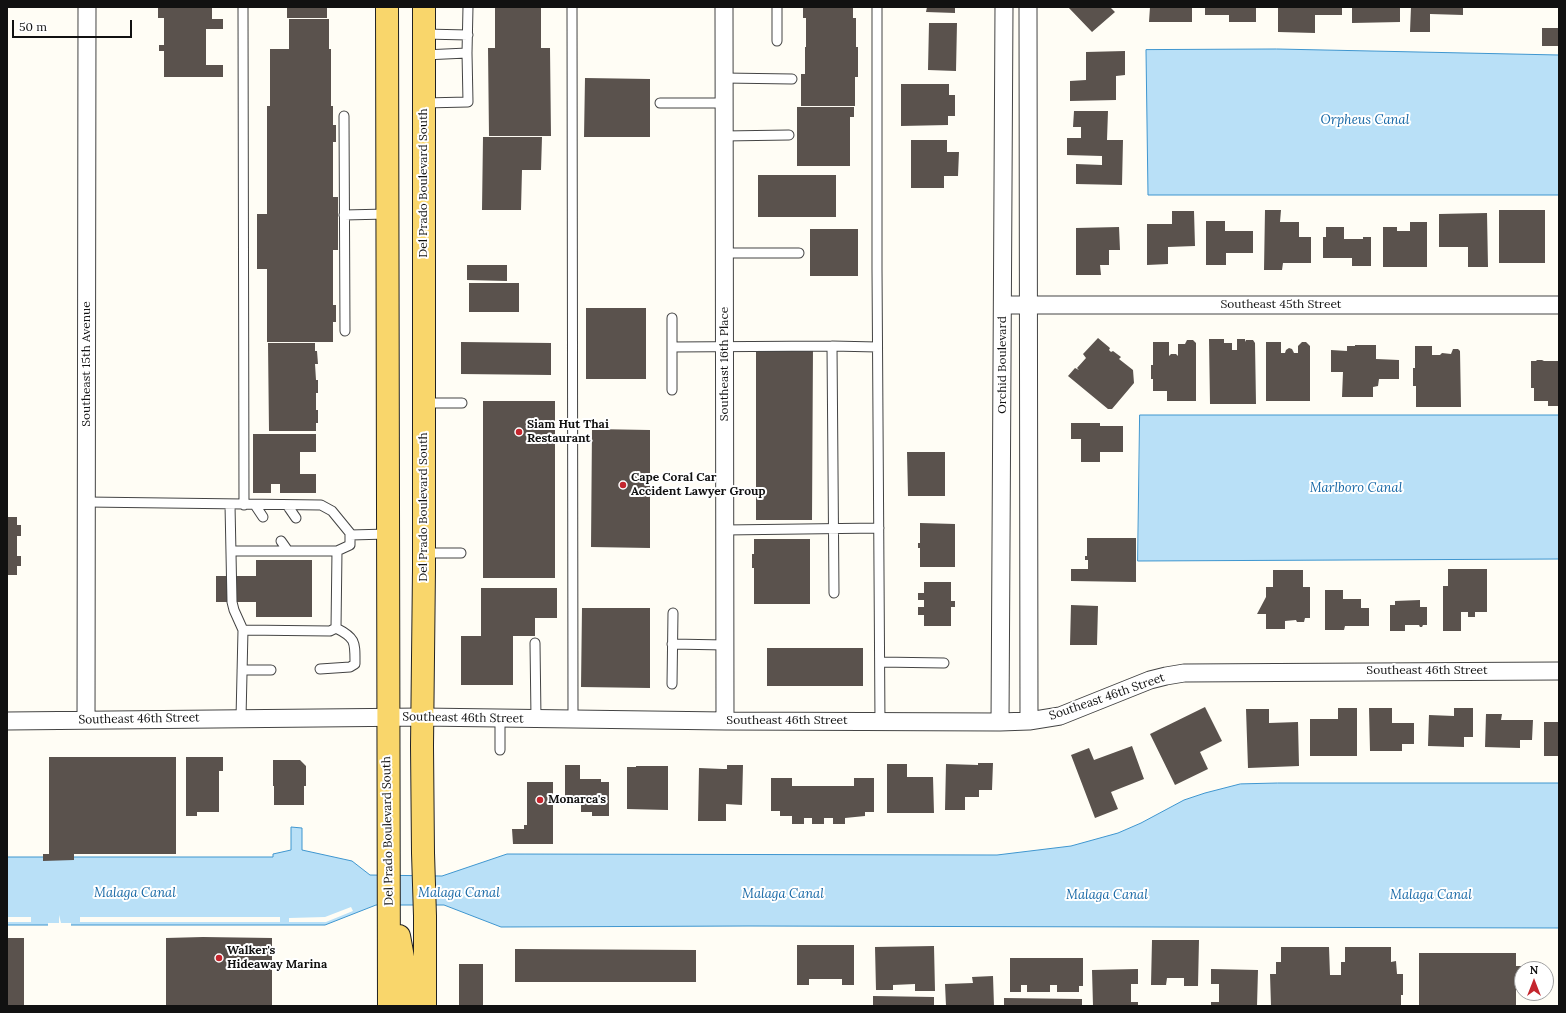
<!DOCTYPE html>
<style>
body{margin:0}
#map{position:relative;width:1566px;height:1013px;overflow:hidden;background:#fffdf5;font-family:Lora,serif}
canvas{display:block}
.frame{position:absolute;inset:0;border:8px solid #111;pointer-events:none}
.north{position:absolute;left:1514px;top:961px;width:40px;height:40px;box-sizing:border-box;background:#fff;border:1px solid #a0a0a0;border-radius:50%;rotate:0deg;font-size:11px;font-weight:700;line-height:16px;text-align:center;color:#111}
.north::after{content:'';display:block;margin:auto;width:14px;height:18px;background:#c4262e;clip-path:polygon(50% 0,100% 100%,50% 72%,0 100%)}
.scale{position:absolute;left:12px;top:20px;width:120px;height:18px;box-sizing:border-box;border:2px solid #111;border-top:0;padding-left:5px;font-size:12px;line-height:14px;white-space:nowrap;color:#111;-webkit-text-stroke:3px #fff;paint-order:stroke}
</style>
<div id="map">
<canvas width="1566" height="1013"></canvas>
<div class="frame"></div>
<div class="north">N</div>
<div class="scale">50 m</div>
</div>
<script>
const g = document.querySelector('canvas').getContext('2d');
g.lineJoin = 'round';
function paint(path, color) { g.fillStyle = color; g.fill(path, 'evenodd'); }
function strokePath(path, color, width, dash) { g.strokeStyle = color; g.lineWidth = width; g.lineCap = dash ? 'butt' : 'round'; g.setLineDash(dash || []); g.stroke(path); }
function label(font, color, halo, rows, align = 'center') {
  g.font = font + ' Lora,serif'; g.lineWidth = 4; g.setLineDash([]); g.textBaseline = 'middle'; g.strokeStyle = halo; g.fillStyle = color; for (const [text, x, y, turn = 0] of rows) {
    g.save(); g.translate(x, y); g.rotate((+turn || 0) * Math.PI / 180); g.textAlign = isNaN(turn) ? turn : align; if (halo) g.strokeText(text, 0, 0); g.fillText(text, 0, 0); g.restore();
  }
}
const water = new Path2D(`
 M 1277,49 L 1559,55 L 1559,195 L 1148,195 L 1146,50 Z
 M 1140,415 L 1559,415 L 1559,559 L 1138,561 Z
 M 1278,783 L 1559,783 L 1559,928 L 749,926 L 501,927 L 444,905 L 376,905 L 325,925 L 7,925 L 7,857 L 273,857 L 273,854 L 291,850 L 291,827 L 302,828 L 302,850 L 352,861 L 370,875 L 442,876 L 507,854 L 997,855 L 1071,846 L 1118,833 L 1141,823 L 1184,800 L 1205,793 L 1240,784 Z`);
paint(water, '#b9e0f7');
strokePath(water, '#3f96cf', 1);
paint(new Path2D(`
 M 351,907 L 353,911 L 326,922 L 289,922 L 289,918 L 325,917 Z
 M 59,915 L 61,923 L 71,923 L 71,927 L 48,927 L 48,923 L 59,923 Z
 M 7,917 L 31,917 L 31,922 L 7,922 Z
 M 80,917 L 280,917 L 280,922 L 80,922 Z`), '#fffdf5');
paint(new Path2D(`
 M 158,7 L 212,7 L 212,19 L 223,19 L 223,29 L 206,29 L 206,65 L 223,65 L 223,77 L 164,77 L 164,51 L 159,51 L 159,45 L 164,45 L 164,18 L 158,18 Z
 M 287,7 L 327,7 L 327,18 L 287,18 Z
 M 495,7 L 541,7 L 541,48 L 550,48 L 551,136 L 489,136 L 488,48 L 495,48 Z
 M 803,7 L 853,7 L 853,18 L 856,18 L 856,47 L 858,47 L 858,77 L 855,77 L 855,106 L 801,106 L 801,74 L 805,74 L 805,47 L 806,47 L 806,18 L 803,18 Z
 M 927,7 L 955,7 L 955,13 L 926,12 Z
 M 1068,7 L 1110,7 L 1115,12 L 1092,32 Z
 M 1150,7 L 1192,7 L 1192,22 L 1149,22 Z
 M 1205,7 L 1256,7 L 1256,22 L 1229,22 L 1229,15 L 1205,15 Z
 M 1278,7 L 1342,7 L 1342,15 L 1315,15 L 1315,33 L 1278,32 Z
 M 1352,7 L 1400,7 L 1400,22 L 1352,23 Z
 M 1411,7 L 1463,7 L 1463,15 L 1430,14 L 1430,32 L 1410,32 Z
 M 289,19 L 329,19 L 329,49 L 331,49 L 331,106 L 333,106 L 333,125 L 336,125 L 336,142 L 333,142 L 333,197 L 338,197 L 338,250 L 333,250 L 333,305 L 336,305 L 336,322 L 333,322 L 333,342 L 267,342 L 267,269 L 257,269 L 257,214 L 267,214 L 267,106 L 270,106 L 270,49 L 289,49 Z
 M 929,23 L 957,23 L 956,71 L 928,70 Z
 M 1542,28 L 1559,28 L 1559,46 L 1542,46 Z
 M 1125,51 L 1125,75 L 1116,76 L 1116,100 L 1070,101 L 1070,81 L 1086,80 L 1086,52 Z
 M 585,78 L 650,79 L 650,137 L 584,137 Z
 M 901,84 L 949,84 L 949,95 L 955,95 L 955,116 L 948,116 L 948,125 L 901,126 Z
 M 797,107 L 854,107 L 854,117 L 850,117 L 850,166 L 797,166 Z
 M 1074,111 L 1108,111 L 1107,140 L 1123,140 L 1122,185 L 1076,184 L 1076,164 L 1102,165 L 1102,156 L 1067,155 L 1067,138 L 1081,138 L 1081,127 L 1073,127 Z
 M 483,137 L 542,137 L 541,170 L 522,170 L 521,210 L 482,210 Z
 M 911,140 L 947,140 L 947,152 L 959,152 L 958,176 L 944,176 L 944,188 L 911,188 Z
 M 758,175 L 836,175 L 836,217 L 758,217 Z
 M 1265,210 L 1281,210 L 1280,222 L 1299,222 L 1299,237 L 1311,237 L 1311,263 L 1283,263 L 1282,270 L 1264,270 Z
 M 1499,210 L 1545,210 L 1545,263 L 1499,263 Z
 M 1172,211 L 1194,211 L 1195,246 L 1168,247 L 1168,264 L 1147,265 L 1147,224 L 1172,224 Z
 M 1487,213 L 1488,267 L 1468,267 L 1468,247 L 1439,247 L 1439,214 Z
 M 1206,221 L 1225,221 L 1225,231 L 1253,231 L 1253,253 L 1226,253 L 1226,265 L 1206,265 Z
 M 1410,222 L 1427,222 L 1427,267 L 1383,267 L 1383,227 L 1397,227 L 1397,231 L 1410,231 Z
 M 1119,227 L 1120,250 L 1109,250 L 1109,265 L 1100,265 L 1101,275 L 1076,275 L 1076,228 Z
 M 1326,227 L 1344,227 L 1344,239 L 1363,239 L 1363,237 L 1371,237 L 1371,266 L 1352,266 L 1352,258 L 1323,258 L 1323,237 L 1326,237 Z
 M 810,229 L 858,229 L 858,276 L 810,276 Z
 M 467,265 L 507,265 L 507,281 L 467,280 Z
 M 469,283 L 519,283 L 519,312 L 469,312 Z
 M 586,308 L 646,308 L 646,379 L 586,379 Z
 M 1098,338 L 1110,348 L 1109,350 L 1111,352 L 1113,351 L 1121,357 L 1119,359 L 1133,370 L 1134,383 L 1112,409 L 1108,409 L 1068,376 L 1075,368 L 1079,370 L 1077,368 L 1086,358 L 1083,354 Z
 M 1209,339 L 1224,339 L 1224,343 L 1232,343 L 1232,350 L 1237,350 L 1237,339 L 1245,339 L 1245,342 L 1246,340 L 1253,340 L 1255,343 L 1256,404 L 1210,404 Z
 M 1187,340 L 1193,340 L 1196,343 L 1196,401 L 1167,401 L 1167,391 L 1153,391 L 1153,379 L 1151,379 L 1151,365 L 1153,365 L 1153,342 L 1169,342 L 1169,356 L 1171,354 L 1176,354 L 1178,356 L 1178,344 L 1185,344 Z
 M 461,342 L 551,343 L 551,375 L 461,374 Z
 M 1266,342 L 1281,342 L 1281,353 L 1285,353 L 1286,350 L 1289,348 L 1292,349 L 1294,353 L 1298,353 L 1298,346 L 1302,342 L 1306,342 L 1310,346 L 1310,401 L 1266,401 Z
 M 268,343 L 315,343 L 315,351 L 317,351 L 318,364 L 315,364 L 316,380 L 318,380 L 318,393 L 316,393 L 316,410 L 318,410 L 318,423 L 316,423 L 316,431 L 269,431 Z
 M 1355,345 L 1376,345 L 1376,359 L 1399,360 L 1399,379 L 1379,379 L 1378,386 L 1373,387 L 1373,397 L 1342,397 L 1343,372 L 1331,372 L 1331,350 L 1347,351 L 1347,346 L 1355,346 Z
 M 1415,346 L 1432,346 L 1432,355 L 1440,355 L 1442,353 L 1451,354 L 1453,349 L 1458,349 L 1460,351 L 1461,407 L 1416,407 L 1416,386 L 1413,386 L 1413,368 L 1415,368 Z
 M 756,347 L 813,347 L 812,520 L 756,520 Z
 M 1537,360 L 1542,360 L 1544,361 L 1559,361 L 1559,406 L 1548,406 L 1548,401 L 1534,401 L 1534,388 L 1531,388 L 1531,361 L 1536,361 Z
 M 483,401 L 555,401 L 555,578 L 483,578 Z
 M 1071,423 L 1100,423 L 1100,426 L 1123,426 L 1123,452 L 1100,452 L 1100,462 L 1081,462 L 1081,439 L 1071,439 Z
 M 592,429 L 650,430 L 650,548 L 591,547 Z
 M 253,434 L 316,434 L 316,452 L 300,452 L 300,474 L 316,474 L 316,493 L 280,493 L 280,484 L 271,484 L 271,493 L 253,493 Z
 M 907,452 L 945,452 L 945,496 L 908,496 Z
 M 7,517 L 17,517 L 17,525 L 21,525 L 21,536 L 17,536 L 17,556 L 21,556 L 21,566 L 17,566 L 17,575 L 7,575 Z
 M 920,523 L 955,524 L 955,567 L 920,567 L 920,548 L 918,548 L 918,543 L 920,543 Z
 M 1087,538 L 1136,538 L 1136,582 L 1071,581 L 1071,569 L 1088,569 L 1088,560 L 1085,560 L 1085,556 L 1087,556 Z
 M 754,539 L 810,539 L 810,604 L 754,604 L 754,568 L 752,568 L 752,554 L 754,554 Z
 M 256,560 L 312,560 L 312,617 L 256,617 L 256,602 L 216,602 L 216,576 L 256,576 Z
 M 1448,569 L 1487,569 L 1487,612 L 1475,612 L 1475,617 L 1468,617 L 1468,612 L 1461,612 L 1461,631 L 1443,631 L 1443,586 L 1448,586 Z
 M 1273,570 L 1303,570 L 1303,587 L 1310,587 L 1310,618 L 1305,618 L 1304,622 L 1297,622 L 1296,620 L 1285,621 L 1285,629 L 1266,629 L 1266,614 L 1257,614 L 1266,597 L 1266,587 L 1273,587 Z
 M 924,582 L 951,582 L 951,601 L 955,601 L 955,607 L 951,607 L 951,626 L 924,626 L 924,615 L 918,615 L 918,607 L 924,607 L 924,600 L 918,600 L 918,593 L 924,593 Z
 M 481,588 L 557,588 L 557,618 L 535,618 L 535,636 L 513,636 L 513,685 L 461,685 L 461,636 L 481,636 Z
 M 1325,590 L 1343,590 L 1343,599 L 1361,599 L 1361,608 L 1369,608 L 1369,626 L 1345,626 L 1344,630 L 1325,630 Z
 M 1420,600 L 1420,607 L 1427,607 L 1427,625 L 1423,625 L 1422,627 L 1420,627 L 1419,625 L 1405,625 L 1405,631 L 1390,631 L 1390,605 L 1395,605 L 1395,601 Z
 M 1071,605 L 1098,606 L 1097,645 L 1070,645 Z
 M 582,608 L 650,608 L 650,688 L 581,687 Z
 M 767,648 L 863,648 L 863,686 L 767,686 Z
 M 1205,707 L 1222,741 L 1200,752 L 1208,769 L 1175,785 L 1150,734 Z
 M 1338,708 L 1357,708 L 1357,756 L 1310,756 L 1310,719 L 1338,719 Z
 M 1369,708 L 1392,708 L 1392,723 L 1414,723 L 1414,744 L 1402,744 L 1402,751 L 1370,751 Z
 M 1454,708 L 1473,708 L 1473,737 L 1464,737 L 1464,747 L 1428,746 L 1429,715 L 1454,716 Z
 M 1246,709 L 1269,709 L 1269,723 L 1298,722 L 1299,766 L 1248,768 Z
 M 1486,714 L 1502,714 L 1501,720 L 1533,720 L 1532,740 L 1520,740 L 1520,748 L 1485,747 Z
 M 1544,722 L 1559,722 L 1558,756 L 1544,756 Z
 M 1132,746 L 1144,779 L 1111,792 L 1118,809 L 1095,818 L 1071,755 L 1089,748 L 1094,760 Z
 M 49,757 L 176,757 L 176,854 L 74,854 L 74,860 L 43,861 L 43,854 L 49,854 Z
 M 186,757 L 223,757 L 223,771 L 219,771 L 219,812 L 197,812 L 197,816 L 186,816 Z
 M 273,760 L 300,760 L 306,766 L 306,786 L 273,786 Z
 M 978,763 L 993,763 L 992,790 L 979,790 L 979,797 L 965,797 L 965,810 L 945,810 L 946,764 L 978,765 Z
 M 887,764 L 907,764 L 907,777 L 933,777 L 934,813 L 887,813 Z
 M 565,765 L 580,765 L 580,779 L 601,779 L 601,782 L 609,782 L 609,816 L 592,816 L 592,812 L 581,812 L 581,804 L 565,804 Z
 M 727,765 L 743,765 L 742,805 L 726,804 L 726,821 L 698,821 L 699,768 L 723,769 L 727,769 Z
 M 636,766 L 668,766 L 668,810 L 627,809 L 627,767 L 636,767 Z
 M 771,778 L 792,778 L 792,786 L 854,786 L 854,778 L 874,778 L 874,812 L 865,812 L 865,816 L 845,818 L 845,824 L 833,824 L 833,818 L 824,818 L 824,824 L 812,824 L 812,818 L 804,818 L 804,824 L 792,824 L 792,816 L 780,816 L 780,811 L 771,811 Z
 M 527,782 L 553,782 L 553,844 L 513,844 L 512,829 L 524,829 L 524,825 L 527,825 Z
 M 274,786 L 304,786 L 304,805 L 274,805 Z
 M 203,937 L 272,938 L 272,1006 L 166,1006 L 166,938 Z
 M 7,938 L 24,938 L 24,1006 L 7,1006 Z
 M 1152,940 L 1199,940 L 1198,986 L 1184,986 L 1184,978 L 1167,978 L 1166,985 L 1151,985 Z
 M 797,945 L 854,945 L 854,985 L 842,985 L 842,979 L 809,979 L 809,985 L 797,985 Z
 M 934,946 L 935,991 L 915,991 L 915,984 L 893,985 L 893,990 L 876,990 L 875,947 Z
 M 1281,947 L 1329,947 L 1330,975 L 1341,975 L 1341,962 L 1345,962 L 1345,947 L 1391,947 L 1391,962 L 1396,961 L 1397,974 L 1403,974 L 1403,995 L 1401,995 L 1401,1006 L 1271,1006 L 1270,974 L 1276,974 L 1276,962 L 1281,962 Z
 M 515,949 L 696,950 L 696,982 L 515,982 Z
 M 1419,953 L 1516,953 L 1516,966 L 1521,966 L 1521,987 L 1516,987 L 1516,1006 L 1419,1006 Z
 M 1010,958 L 1083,958 L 1083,986 L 1079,986 L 1079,992 L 1057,992 L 1057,985 L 1050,985 L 1050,992 L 1027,992 L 1027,985 L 1021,985 L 1021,992 L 1010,992 Z
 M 459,964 L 483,964 L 483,1006 L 459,1006 Z
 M 1138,969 L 1138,984 L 1131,984 L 1131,1002 L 1138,1002 L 1138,1006 L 1093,1006 L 1092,970 Z
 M 1211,969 L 1258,970 L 1257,1006 L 1211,1006 L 1211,1002 L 1219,1002 L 1219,984 L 1211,984 Z
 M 993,976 L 994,1006 L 946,1006 L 945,984 L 973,983 L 972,977 Z
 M 873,996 L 934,997 L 934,1006 L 873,1006 Z
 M 1004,998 L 1082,999 L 1082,1006 L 1004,1006 Z`), '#5a524d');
const service = new Path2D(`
 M 243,7 L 244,505
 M 572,7 L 573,719
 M 877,7 L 877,269 L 880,722
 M 424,34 L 468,35
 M 777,41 L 777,7
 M 467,53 L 468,7
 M 424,55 L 467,53 L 468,102 L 424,103
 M 724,78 L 792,79
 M 660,103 L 724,103
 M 344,116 L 345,331
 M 724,136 L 789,135
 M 344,215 L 387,214
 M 725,253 L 799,253
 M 672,347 L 832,346
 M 672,390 L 672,318
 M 424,403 L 462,403
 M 87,502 L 321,505 L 332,511 L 350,533 L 350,545 L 337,551 L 336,628 L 330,631 L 243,630 L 241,718
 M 230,505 L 232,602 L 234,610 L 243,630
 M 255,505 L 263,517
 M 287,505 L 296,518
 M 725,530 L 879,528
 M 350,535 L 388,534
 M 281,541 L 288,551
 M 231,551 L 337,551
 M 424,553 L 461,553
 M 834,593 L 832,346 L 877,347
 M 535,643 L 536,718
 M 672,644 L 725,645
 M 880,662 L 944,663
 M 320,669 L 350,667 L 355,664 C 355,642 356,638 336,628
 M 242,670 L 271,670
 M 672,684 L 673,613
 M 500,718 L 500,750`);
const minor = new Path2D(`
 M 724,7 L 725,721
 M 1028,7 L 1029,721
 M 1003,305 L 1559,305
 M 86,720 L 87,7
 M 7,721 L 422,717 L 725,721 L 1000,722 L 1029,721 L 1060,716 L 1150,680 L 1166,676 L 1184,673 L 1559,671
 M 1000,722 L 1004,7`);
const primary = new Path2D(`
 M 387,7 L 389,1006
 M 424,7 L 424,569 L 422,746 L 423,853 L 425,916 L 425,1006
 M 399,936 L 405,968 L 405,1006`);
strokePath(service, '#444', 11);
strokePath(minor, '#444', 19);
strokePath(primary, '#222', 24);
strokePath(service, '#fff', 9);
strokePath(minor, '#fff', 17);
strokePath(primary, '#f9d66b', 22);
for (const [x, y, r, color] of [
 [519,432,4,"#c4262e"],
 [623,485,4,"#c4262e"],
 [540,800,4,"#c4262e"],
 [219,958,4,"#c4262e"]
]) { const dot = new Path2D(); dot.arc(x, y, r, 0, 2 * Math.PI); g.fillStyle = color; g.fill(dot); strokePath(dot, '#fff', 1.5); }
label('12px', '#111', '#fff', [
 ["Del Prado Boulevard South",424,183,-90],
 ["Southeast 45th Street",1281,305],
 ["Southeast 15th Avenue",87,364,-90],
 ["Southeast 16th Place",725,364,-90],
 ["Orchid Boulevard",1003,365,-90],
 ["Del Prado Boulevard South",424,507,-90],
 ["Southeast 46th Street",1427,671],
 ["Southeast 46th Street",1107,697,-19],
 ["Southeast 46th Street",463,718,1],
 ["Southeast 46th Street",139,719,-1],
 ["Southeast 46th Street",787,721],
 ["Del Prado Boulevard South",388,831,-91]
]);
label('bold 12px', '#111', '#fff', [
 ["Siam Hut Thai",527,425],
 ["Restaurant",527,439],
 ["Cape Coral Car",631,478],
 ["Accident Lawyer Group",631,492],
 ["Monarca's",548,800],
 ["Walker's",227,951],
 ["Hideaway Marina",227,965]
], 'left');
label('italic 13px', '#1768a6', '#fff', [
 ["Orpheus Canal",1365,120],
 ["Marlboro Canal",1356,488],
 ["Malaga Canal",135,893],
 ["Malaga Canal",459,893],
 ["Malaga Canal",783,894],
 ["Malaga Canal",1107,895],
 ["Malaga Canal",1431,895]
]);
</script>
